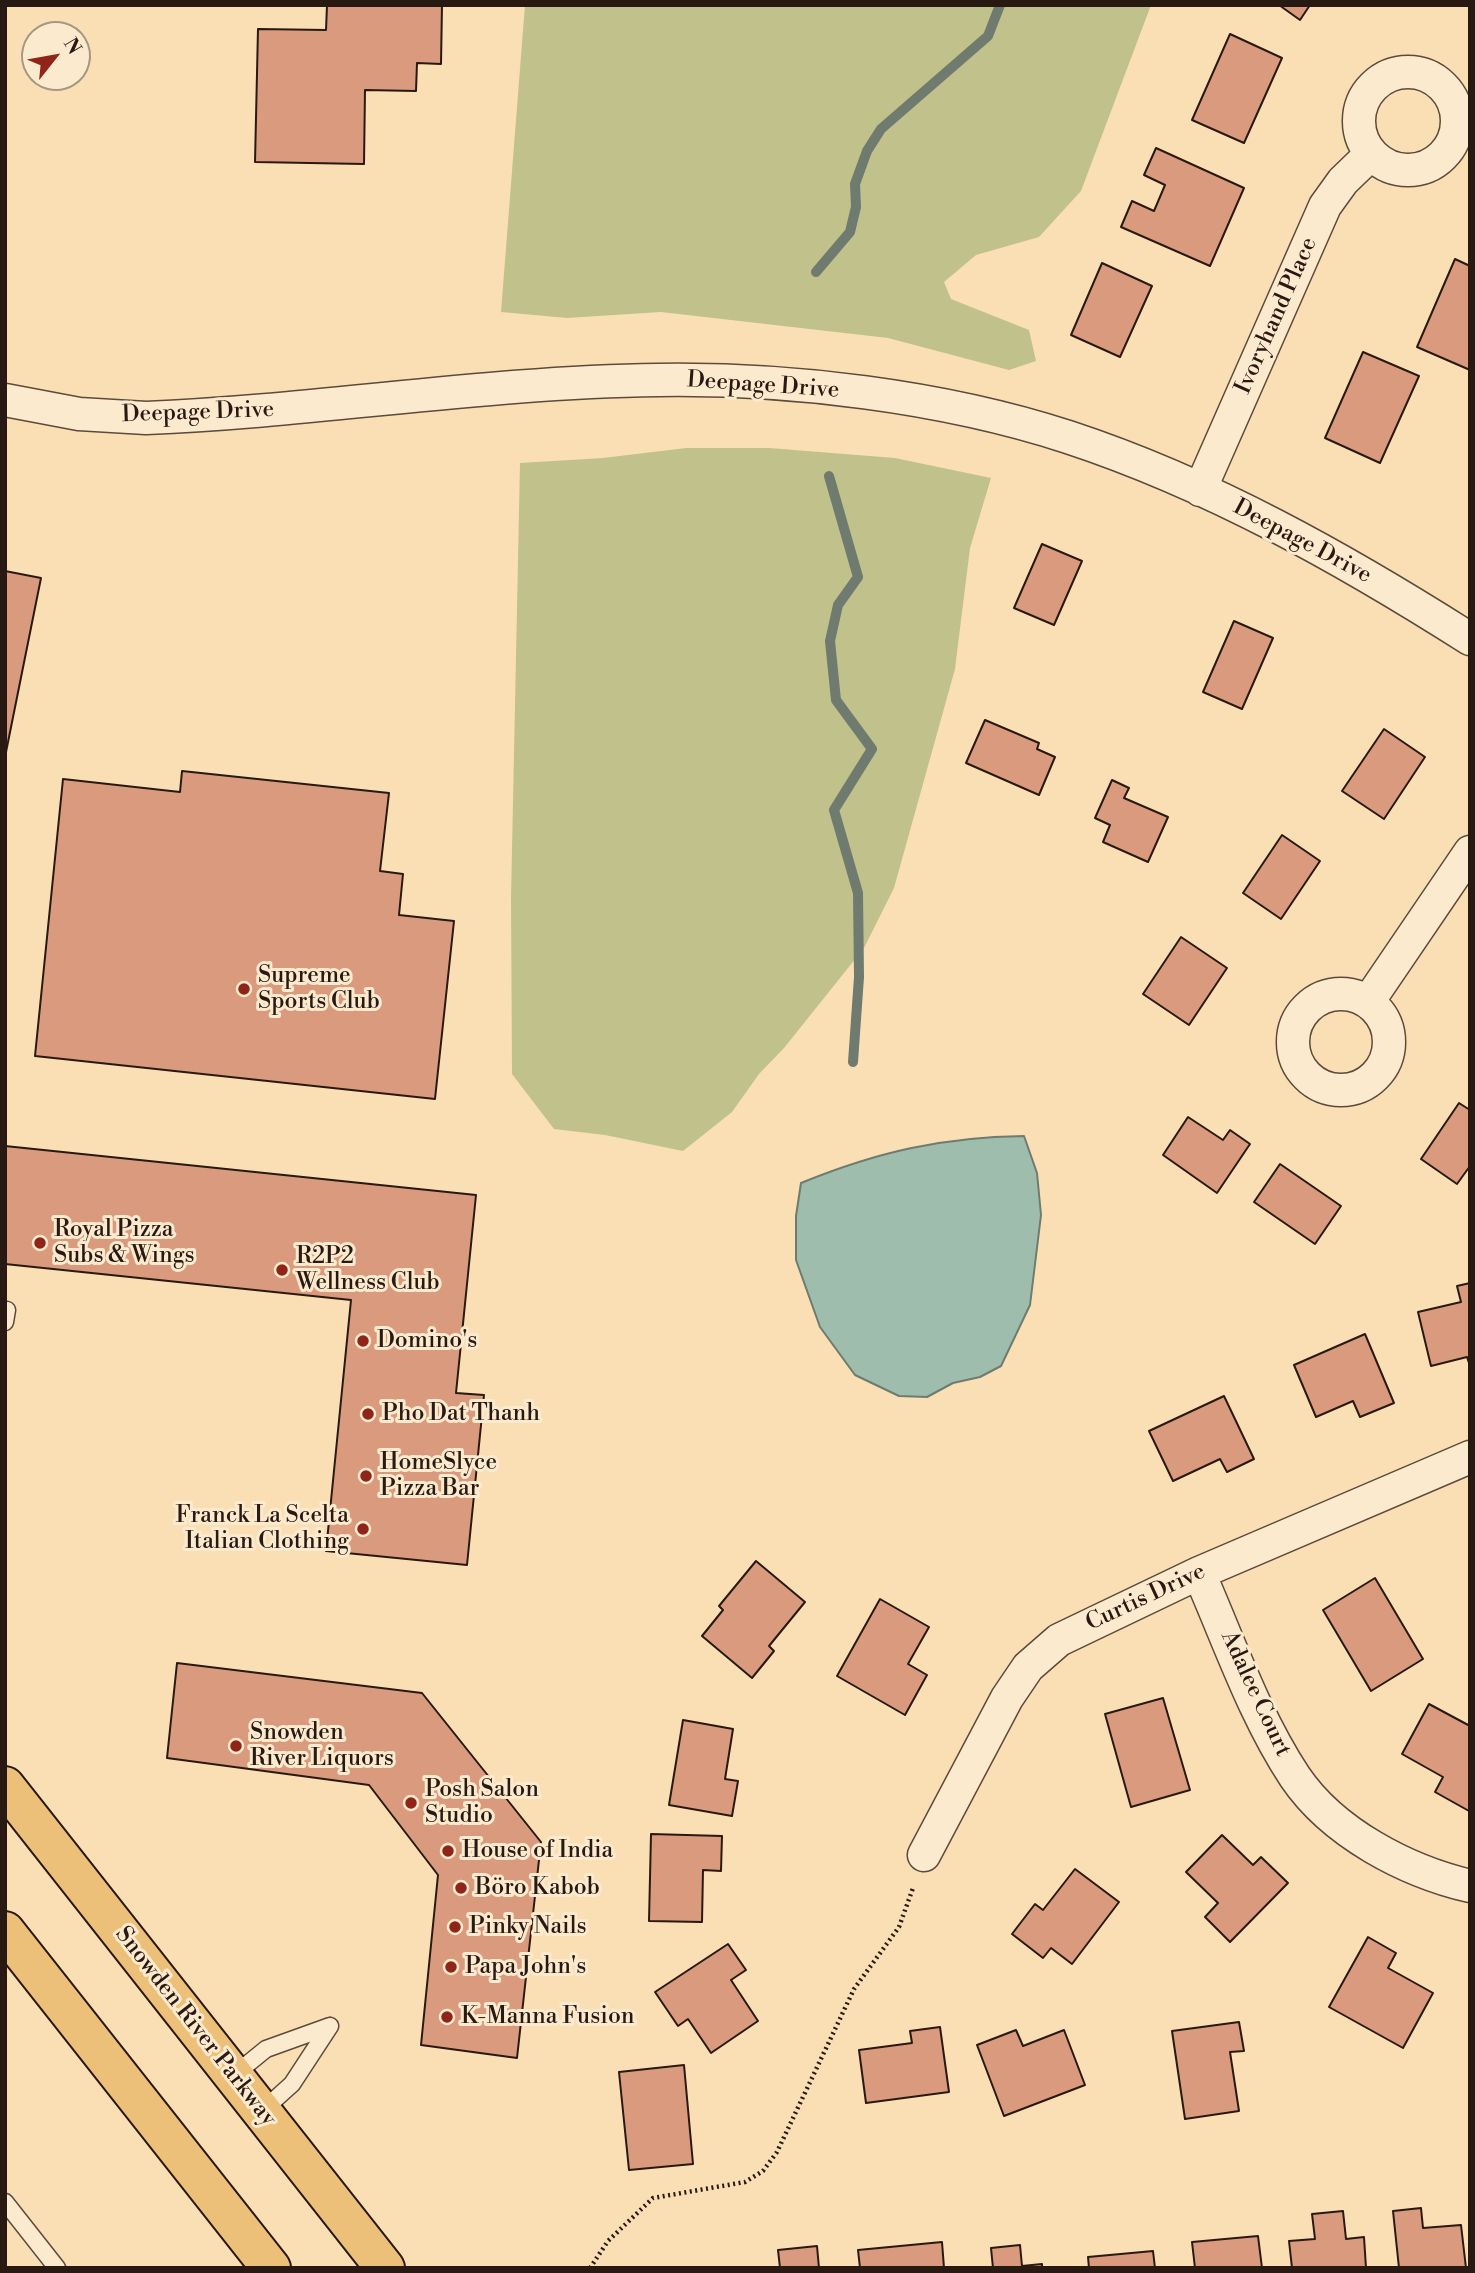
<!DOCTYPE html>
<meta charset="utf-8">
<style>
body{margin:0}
#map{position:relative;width:1475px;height:2273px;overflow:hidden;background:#fadfb5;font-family:"Libre Bodoni",serif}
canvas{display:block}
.frame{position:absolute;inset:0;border:7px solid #281912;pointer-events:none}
.north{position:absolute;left:21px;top:21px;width:70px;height:70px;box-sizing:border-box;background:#fceacf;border:2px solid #a79683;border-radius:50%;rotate:59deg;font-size:19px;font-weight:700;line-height:28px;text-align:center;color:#281912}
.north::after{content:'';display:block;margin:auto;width:24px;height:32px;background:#8f2418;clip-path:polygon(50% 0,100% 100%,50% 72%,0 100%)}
</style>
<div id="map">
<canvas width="1475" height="2273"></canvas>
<div class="frame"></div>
<div class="north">N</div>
</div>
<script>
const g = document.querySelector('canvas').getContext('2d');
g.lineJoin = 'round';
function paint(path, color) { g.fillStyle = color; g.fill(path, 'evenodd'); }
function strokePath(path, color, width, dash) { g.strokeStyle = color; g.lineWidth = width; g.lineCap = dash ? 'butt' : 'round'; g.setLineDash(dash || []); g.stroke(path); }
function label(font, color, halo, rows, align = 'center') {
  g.font = font + ' "Libre Bodoni",serif'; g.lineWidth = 6; g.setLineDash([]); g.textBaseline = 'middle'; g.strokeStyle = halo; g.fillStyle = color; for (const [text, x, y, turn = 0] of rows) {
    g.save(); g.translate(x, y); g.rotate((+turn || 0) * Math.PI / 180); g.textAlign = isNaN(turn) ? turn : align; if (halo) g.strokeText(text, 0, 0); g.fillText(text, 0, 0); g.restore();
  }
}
paint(new Path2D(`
 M 525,5 L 1151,5 L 1081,191 L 1039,237 L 976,255 L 944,282 L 951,299 L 1029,330 L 1036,361 L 1009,370 L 888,338 L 661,312 L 567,318 L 501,312 Z
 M 686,448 L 769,448 L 895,458 L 991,478 L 970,548 L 955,669 L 894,888 L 864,948 L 784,1048 L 759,1074 L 732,1112 L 683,1151 L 605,1135 L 554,1129 L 512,1074 L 511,898 L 520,463 L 603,458 Z`), '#c1c18b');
const water = new Path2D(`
 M 1024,1136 L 1037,1173 L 1041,1215 L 1030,1305 L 1001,1366 L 980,1377 L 953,1383 L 927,1397 L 899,1396 L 855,1375 L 820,1327 L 796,1260 L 796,1216 L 801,1183 C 877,1152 942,1137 1024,1136 Z`);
paint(water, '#9ebdad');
strokePath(water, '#6f7b6f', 2);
strokePath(new Path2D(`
 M 816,272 L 850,232 L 856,207 L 855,184 L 867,151 L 881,129 L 988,36 L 1000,5
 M 829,476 L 858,577 L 838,605 L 830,641 L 836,700 L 872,749 L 834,810 L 858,893 L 859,977 L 853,1062`), '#6f7b6f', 10);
const building = new Path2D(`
 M 327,5 L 442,5 L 441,64 L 417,63 L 416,91 L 365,90 L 364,164 L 255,162 L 258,29 L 326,30 Z
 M 1279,5 L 1310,5 L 1300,20 Z
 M 1230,34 L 1282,58 L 1244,143 L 1192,120 Z
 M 1156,148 L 1244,188 L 1210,266 L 1121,227 L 1132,201 L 1154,211 L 1165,185 L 1144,175 Z
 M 1455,259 L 1470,266 L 1470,370 L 1417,347 Z
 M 1102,263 L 1152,286 L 1120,357 L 1071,335 Z
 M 1363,352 L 1419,376 L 1380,463 L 1325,438 Z
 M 1042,544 L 1082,561 L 1054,625 L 1014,608 Z
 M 5,571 L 41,578 L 5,757 Z
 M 1234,621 L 1273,638 L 1242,709 L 1203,692 Z
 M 985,720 L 1039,743 L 1037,749 L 1055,757 L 1039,795 L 966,763 Z
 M 1384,729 L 1425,757 L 1384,819 L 1342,791 Z
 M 182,771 L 389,793 L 380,871 L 403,874 L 399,915 L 454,921 L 435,1099 L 35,1056 L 63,779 L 180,792 Z
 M 1112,780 L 1129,788 L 1124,798 L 1168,817 L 1148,862 L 1103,842 L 1110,825 L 1095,818 Z
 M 1282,835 L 1320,861 L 1281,919 L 1243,893 Z
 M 1181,937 L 1227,968 L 1189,1025 L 1143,994 Z
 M 1459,1103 L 1470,1110 L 1470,1166 L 1457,1184 L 1421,1159 Z
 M 1188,1117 L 1223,1140 L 1230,1130 L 1250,1144 L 1217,1193 L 1163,1155 Z
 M 5,1146 L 476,1195 L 456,1393 L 484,1395 L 467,1565 L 326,1551 L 351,1300 L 5,1264 Z
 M 1280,1164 L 1341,1206 L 1315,1244 L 1254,1202 Z
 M 1470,1283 L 1470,1366 L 1467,1357 L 1431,1366 L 1418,1312 L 1461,1302 L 1457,1286 Z
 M 1365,1334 L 1394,1403 L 1360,1417 L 1353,1401 L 1316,1417 L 1294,1365 Z
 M 1224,1396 L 1254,1459 L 1227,1472 L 1220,1459 L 1173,1481 L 1149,1431 Z
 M 756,1561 L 805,1602 L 769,1646 L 774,1651 L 752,1678 L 702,1636 L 723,1610 L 719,1606 Z
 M 1375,1578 L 1423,1659 L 1371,1691 L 1323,1610 Z
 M 880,1599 L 929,1627 L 908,1664 L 927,1675 L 905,1715 L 837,1676 Z
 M 177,1663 L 422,1693 L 541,1842 L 517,2058 L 421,2045 L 438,1875 L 369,1785 L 167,1758 Z
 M 1163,1698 L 1190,1790 L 1131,1807 L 1105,1714 Z
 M 1429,1704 L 1470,1726 L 1469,1811 L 1435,1792 L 1443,1777 L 1402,1754 Z
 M 683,1720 L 733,1729 L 725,1779 L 738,1781 L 732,1816 L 669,1805 Z
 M 651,1834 L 722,1836 L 721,1871 L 703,1870 L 702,1922 L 649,1921 Z
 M 1222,1835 L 1253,1865 L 1261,1857 L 1288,1883 L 1230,1942 L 1205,1917 L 1218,1903 L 1186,1872 Z
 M 1075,1869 L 1119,1902 L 1072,1964 L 1051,1948 L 1043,1958 L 1012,1934 L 1035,1904 L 1043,1910 Z
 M 1368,1937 L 1396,1953 L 1388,1968 L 1433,1993 L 1403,2048 L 1329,2007 Z
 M 728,1944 L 746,1970 L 731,1980 L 758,2021 L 711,2053 L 688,2019 L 678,2026 L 655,1992 Z
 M 1239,2022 L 1244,2051 L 1230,2052 L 1239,2111 L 1185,2119 L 1172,2031 Z
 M 940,2027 L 949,2092 L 866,2103 L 859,2050 L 912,2043 L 910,2031 Z
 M 1016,2030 L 1023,2046 L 1064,2030 L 1085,2085 L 1004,2116 L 977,2045 Z
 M 684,2065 L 693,2164 L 629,2170 L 619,2072 Z
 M 1421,2208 L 1423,2228 L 1461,2225 L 1466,2268 L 1399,2268 L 1393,2211 Z
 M 1343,2211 L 1346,2239 L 1364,2237 L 1366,2268 L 1292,2268 L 1289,2241 L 1315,2239 L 1312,2214 Z
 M 1258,2236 L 1262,2268 L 1195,2268 L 1192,2242 Z
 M 942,2242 L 944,2268 L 860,2268 L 858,2250 Z
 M 1020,2245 L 1022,2266 L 1042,2264 L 1042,2268 L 993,2268 L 991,2248 Z
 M 817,2246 L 819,2268 L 780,2268 L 778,2250 Z
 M 1153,2251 L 1155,2268 L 1089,2268 L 1088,2257 Z`);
paint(building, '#d99a7e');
strokePath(building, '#281912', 2);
const lane = new Path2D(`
 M 5,1322 L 7,1310
 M 234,2075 L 266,2049 L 330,2026
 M 261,2112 L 292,2084 L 330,2026
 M 5,2202 L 57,2268`);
const street = new Path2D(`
 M1359 121a49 49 0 1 1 98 0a49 49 0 1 1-98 0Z
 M 5,400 L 79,414 L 146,418 C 317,411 487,382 658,380 C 790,378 942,396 1068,437 C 1211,484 1344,559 1470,639
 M 1200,490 L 1325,206 L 1343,181 L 1371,154
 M1293 1042a48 48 0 1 1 96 0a48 48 0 1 1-96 0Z
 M 1368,1002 L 1470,852
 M 1199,1573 C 1229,1641 1254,1715 1295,1777 C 1333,1833 1406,1871 1470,1886
 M 924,1855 L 1007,1698 L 1028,1667 L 1059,1640 L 1199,1573 L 1470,1457`);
const primary = new Path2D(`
 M 5,1786 L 385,2268
 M 5,1931 L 271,2268`);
strokePath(lane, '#5c4a3b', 19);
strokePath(street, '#5c4a3b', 35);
strokePath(primary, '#281912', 42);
strokePath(new Path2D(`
 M 1457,117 L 1470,102
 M 590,2268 L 608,2241 L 653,2198 L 745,2182 L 763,2171 L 777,2152 L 854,1989 L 899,1927 L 913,1888`), '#281912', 4.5, [2, 3.5]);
strokePath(lane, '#fceacf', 16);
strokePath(street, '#fceacf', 32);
strokePath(primary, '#edc07a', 38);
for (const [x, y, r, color] of [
 [244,989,7,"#8f2418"],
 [40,1243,7,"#8f2418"],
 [282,1270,7,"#8f2418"],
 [363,1341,7,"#8f2418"],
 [368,1414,7,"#8f2418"],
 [366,1476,7,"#8f2418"],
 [363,1529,7,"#8f2418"],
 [236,1746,7,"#8f2418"],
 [411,1803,7,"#8f2418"],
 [448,1851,7,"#8f2418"],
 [461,1888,7,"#8f2418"],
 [455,1927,7,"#8f2418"],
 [451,1967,7,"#8f2418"],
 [447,2017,7,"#8f2418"]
]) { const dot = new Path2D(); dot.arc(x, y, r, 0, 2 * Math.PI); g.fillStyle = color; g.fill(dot); strokePath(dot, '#fceacf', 2.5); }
label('23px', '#281912', '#fceacf', [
 ["Ivoryhand Place",1277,316,-66],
 ["Deepage Drive",763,386,4],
 ["Deepage Drive",198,413,-2],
 ["Deepage Drive",1302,542,28],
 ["Curtis Drive",1146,1598,-25],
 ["Adalee Court",1255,1694,65],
 ["Snowden River Parkway",195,2027,52]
]);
label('23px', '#281912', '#fceacf', [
 ["Supreme",258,976],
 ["Sports Club",258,1002],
 ["Royal Pizza",54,1230],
 ["Subs & Wings",54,1256],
 ["R2P2",296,1257],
 ["Wellness Club",296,1283],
 ["Domino's",377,1341],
 ["Pho Dat Thanh",382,1414],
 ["HomeSlyce",380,1463],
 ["Pizza Bar",380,1489],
 ["Franck La Scelta",349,1516,"right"],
 ["Italian Clothing",349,1542,"right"],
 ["Snowden",250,1733],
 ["River Liquors",250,1759],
 ["Posh Salon",425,1790],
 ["Studio",425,1816],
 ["House of India",462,1851],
 ["Böro Kabob",475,1888],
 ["Pinky Nails",469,1927],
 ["Papa John's",465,1967],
 ["K-Manna Fusion",461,2017]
], 'left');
</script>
